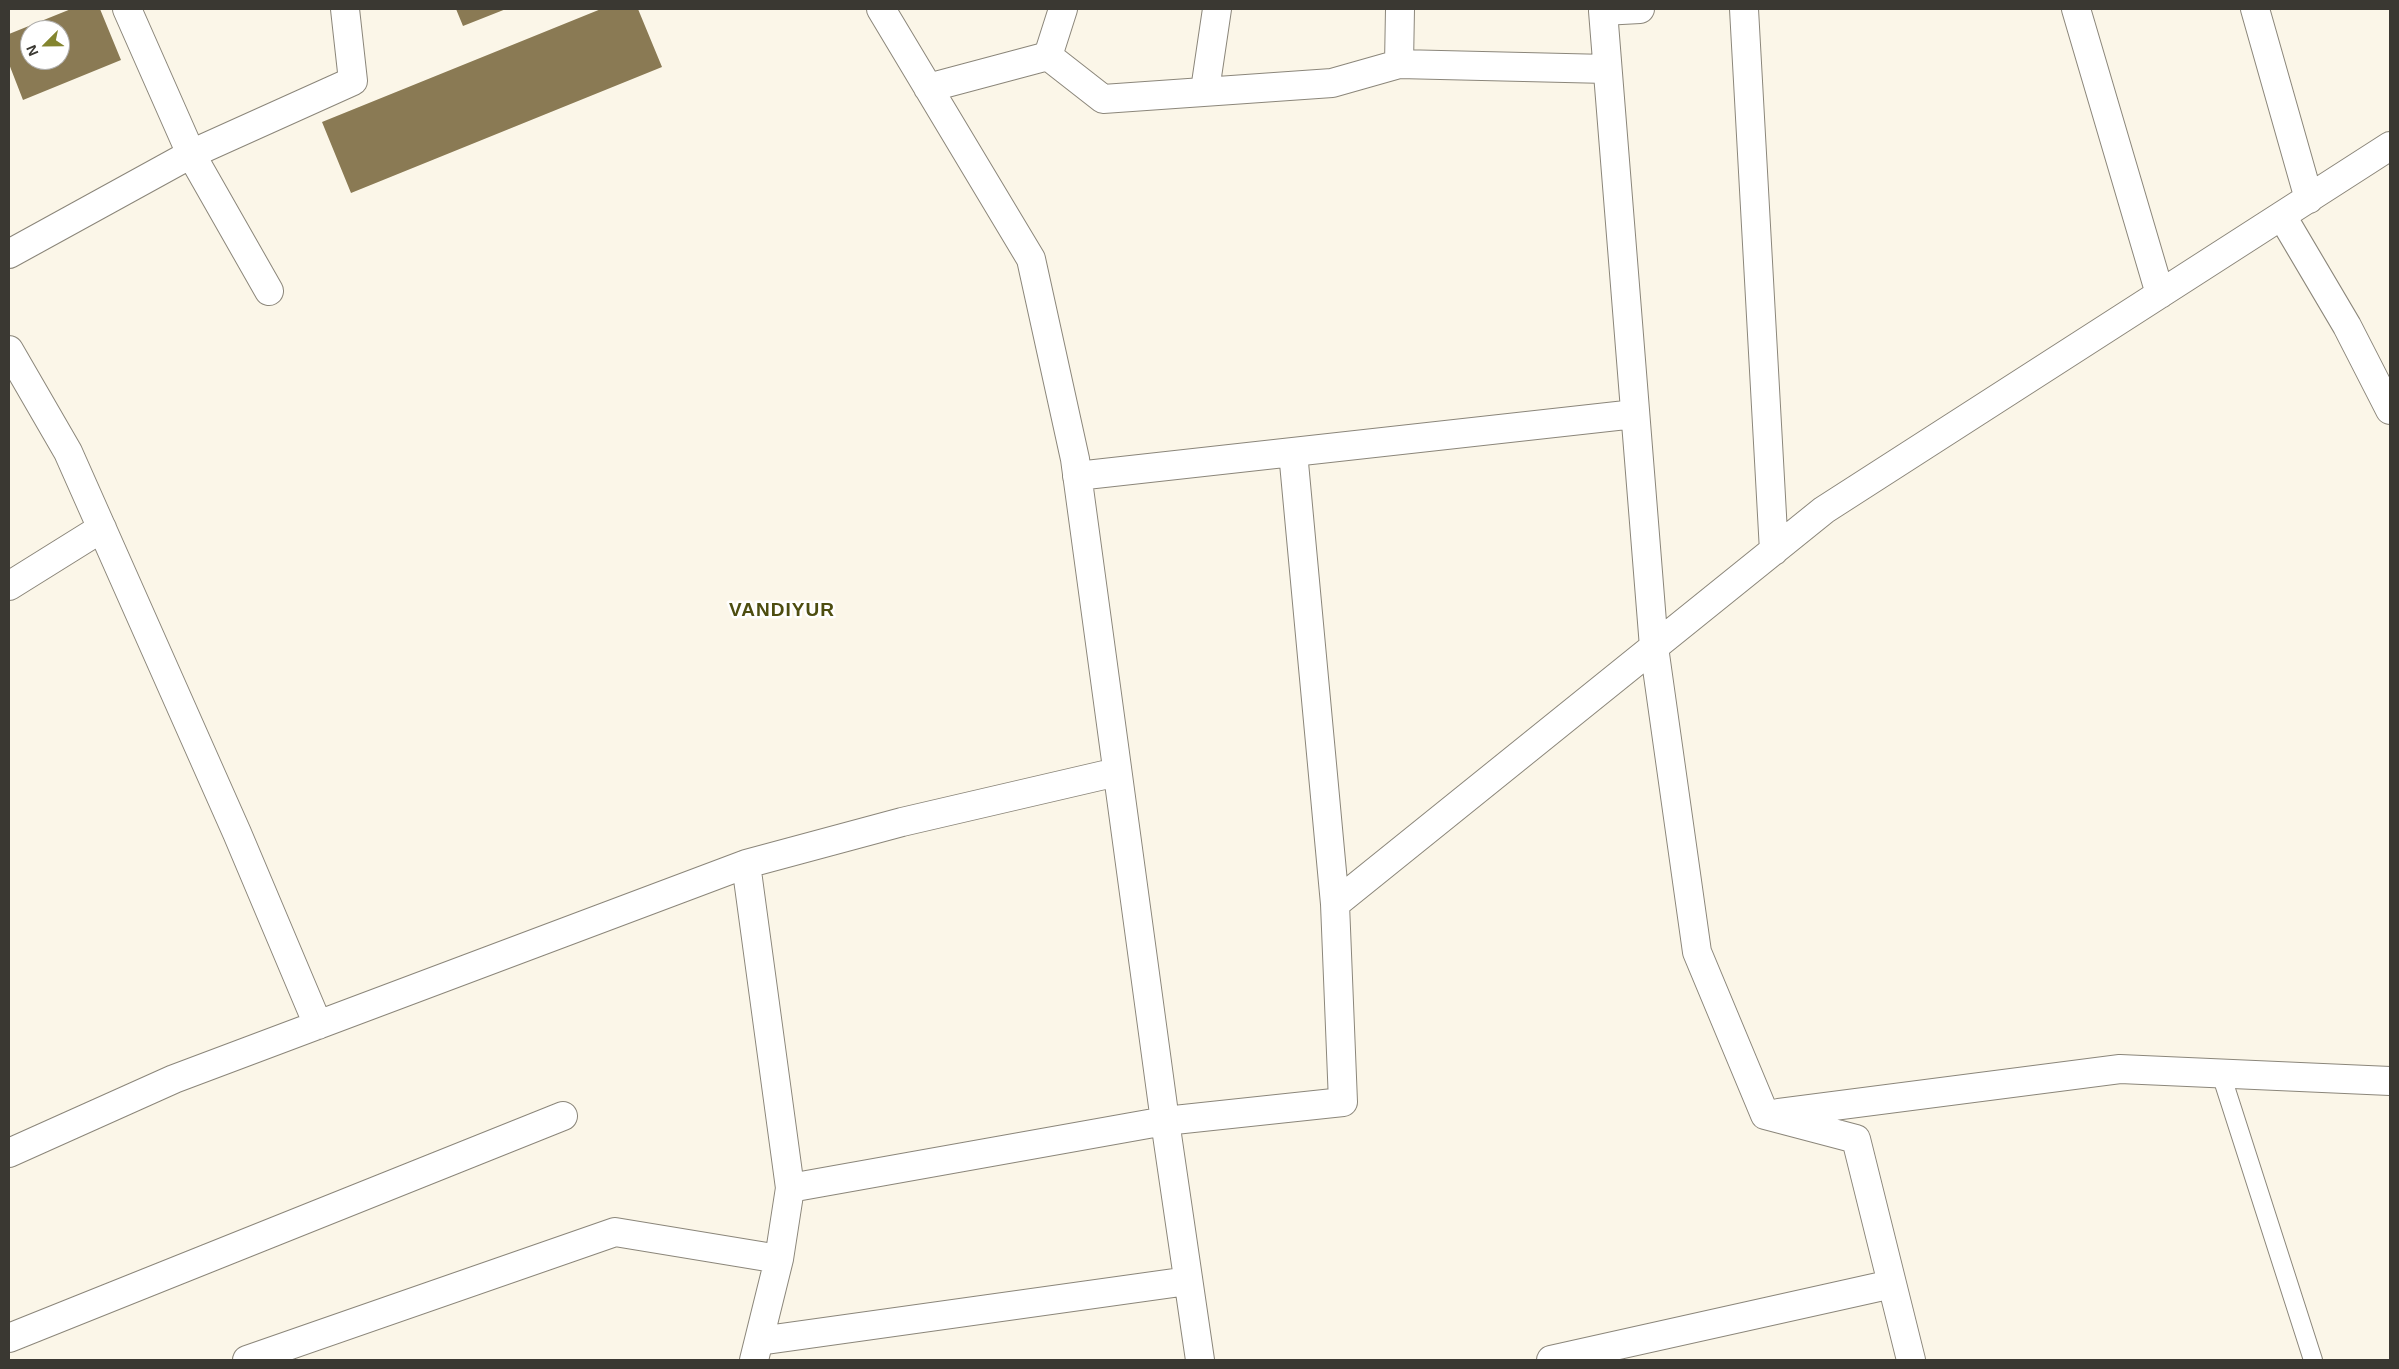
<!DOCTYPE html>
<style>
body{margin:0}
#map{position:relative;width:2399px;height:1369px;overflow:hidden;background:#fbf6e8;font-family:Helvetica,sans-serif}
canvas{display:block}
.frame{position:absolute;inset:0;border:10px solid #3a3832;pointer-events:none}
.north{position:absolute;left:20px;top:20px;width:50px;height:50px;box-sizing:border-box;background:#fff;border:1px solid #b0afad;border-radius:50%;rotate:247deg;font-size:14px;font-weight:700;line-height:20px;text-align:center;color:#3a3832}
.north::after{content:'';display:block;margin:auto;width:18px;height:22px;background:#84852f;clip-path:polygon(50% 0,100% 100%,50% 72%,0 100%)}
</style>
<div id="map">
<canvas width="2399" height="1369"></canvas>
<div class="frame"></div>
<div class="north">N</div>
</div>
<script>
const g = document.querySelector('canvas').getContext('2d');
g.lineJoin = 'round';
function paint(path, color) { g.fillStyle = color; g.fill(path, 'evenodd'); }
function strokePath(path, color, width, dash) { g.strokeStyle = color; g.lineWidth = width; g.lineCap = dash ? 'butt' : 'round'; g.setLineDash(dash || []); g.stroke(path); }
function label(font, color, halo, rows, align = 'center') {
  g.font = font + ' Helvetica,sans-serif'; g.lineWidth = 5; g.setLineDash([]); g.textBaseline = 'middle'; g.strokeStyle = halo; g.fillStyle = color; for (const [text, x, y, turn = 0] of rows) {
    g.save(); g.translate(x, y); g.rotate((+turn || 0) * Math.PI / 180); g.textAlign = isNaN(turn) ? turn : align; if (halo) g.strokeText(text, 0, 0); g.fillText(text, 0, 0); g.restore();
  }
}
paint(new Path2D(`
 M 71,9 L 100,9 L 121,60 L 23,100 L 9,64 L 9,34 ZM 30,30 L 60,30 L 60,60 L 30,60 Z
 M 456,9 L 506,9 L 463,26 Z
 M 601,9 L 638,9 L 662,67 L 351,193 L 322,122 Z`), '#8a7a54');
const lane = new Path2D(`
 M 2221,1074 L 2313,1360`);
const street = new Path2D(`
 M 127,9 L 191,154 L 269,291
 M 881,9 L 1031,259 L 1075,459 L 1165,1121 L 1200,1360
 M 1400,9 L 1399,64 L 1607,69
 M 1640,9 L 1603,11 L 1654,647 L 1697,952 L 1765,1115 L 1856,1139 L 1911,1360
 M 1744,9 L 1774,551
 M 2076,9 L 2160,294
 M 2255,9 L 2309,199
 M 1048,56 L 1063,9
 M 928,88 L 1048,56 L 1103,99 L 1332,83 L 1399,64
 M 1205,90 L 1217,9
 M 2282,216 L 2347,326 L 2390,410
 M 9,254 L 191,154 L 353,81 L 345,9
 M 9,350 L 68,452 L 237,833 L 318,1025
 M 1293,452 L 1335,904
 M 1077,476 L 1635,414
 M 9,586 L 102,528
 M 746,864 L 902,822 L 1117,772
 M 1779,1113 L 2120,1069 L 2390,1081
 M 9,1153 L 174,1079 L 746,864 L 790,1188
 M 9,1338 L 563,1116
 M 759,1341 L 1188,1281
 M 247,1360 L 615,1232 L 779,1259
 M 754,1360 L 779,1259 L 790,1188 L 1165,1121 L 1343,1102 L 1335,904 L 1824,510 L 2390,146
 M 1551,1360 L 1892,1284`);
strokePath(lane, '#8b867a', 20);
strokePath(street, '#8b867a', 30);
strokePath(lane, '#fff', 18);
strokePath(street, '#fff', 28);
g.letterSpacing = '1px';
label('bold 19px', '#4d4d10', '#fff', [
 ["VANDIYUR",782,611]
]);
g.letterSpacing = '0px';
</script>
